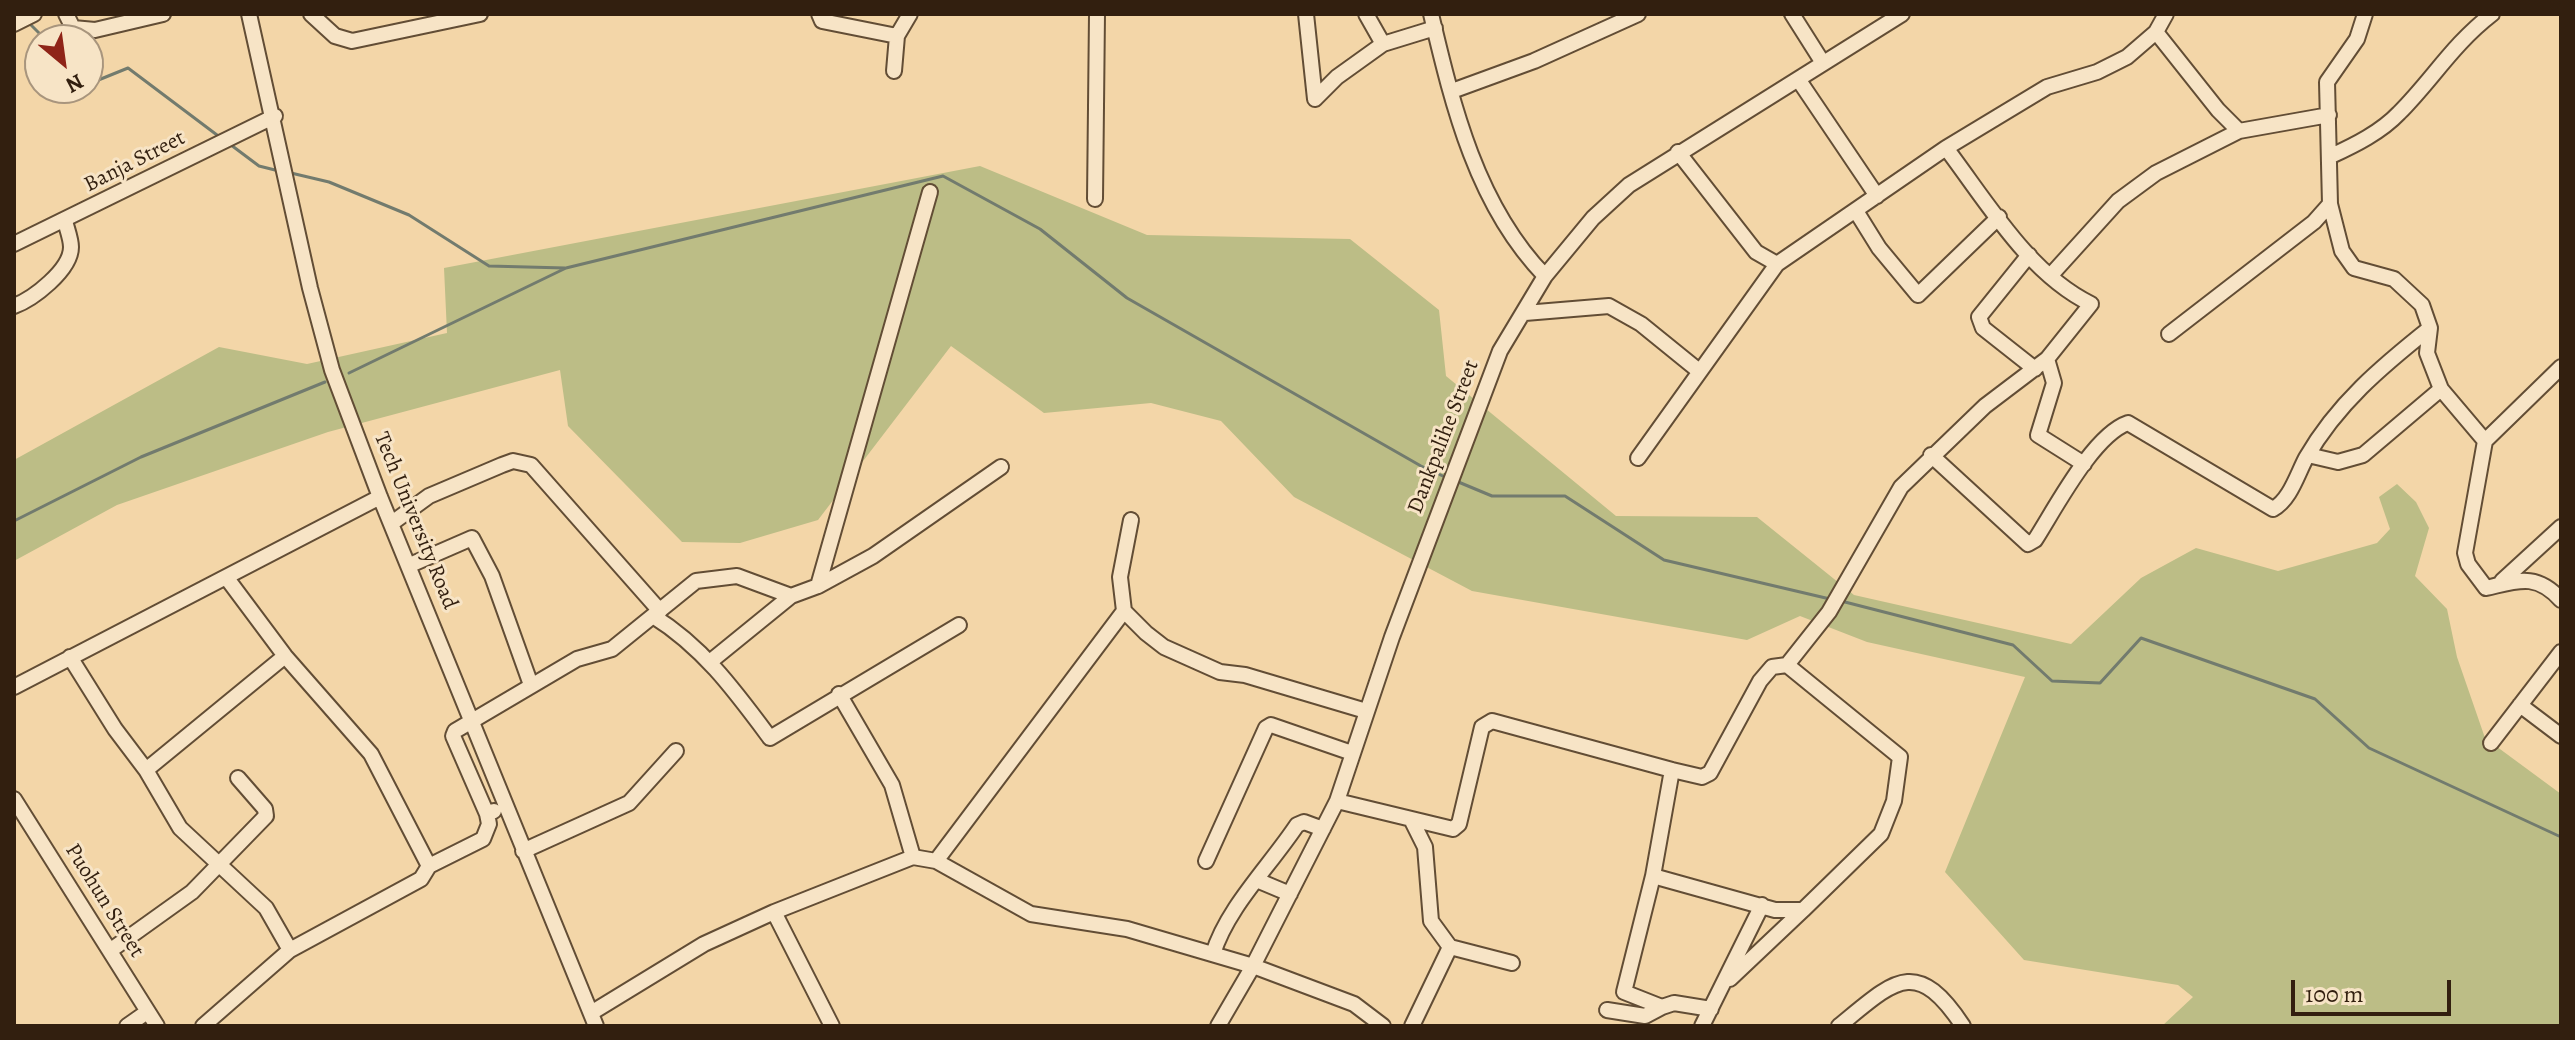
<!DOCTYPE html>
<style>
body{margin:0}
#map{position:relative;width:2575px;height:1040px;overflow:hidden;background:#f3d6a8;font-family:Alegreya,serif}
canvas{display:block}
.frame{position:absolute;inset:0;border:16px solid #321f0f;pointer-events:none}
.north{position:absolute;left:24px;top:24px;width:80px;height:80px;box-sizing:border-box;background:#f7e4c6;border:2px solid #a8957d;border-radius:50%;rotate:151deg;font-size:22px;font-weight:700;line-height:32px;text-align:center;color:#321f0f}
.north::after{content:'';display:block;margin:auto;width:28px;height:36px;background:#8f2418;clip-path:polygon(50% 0,100% 100%,50% 72%,0 100%)}
.scale{position:absolute;left:2291px;top:980px;width:160px;height:36px;box-sizing:border-box;border:4px solid #321f0f;border-top:0;padding-left:10px;font-size:24px;line-height:28px;white-space:nowrap;color:#321f0f;-webkit-text-stroke:6px #f7e4c6;paint-order:stroke}
</style>
<div id="map">
<canvas width="2575" height="1040"></canvas>
<div class="frame"></div>
<div class="north">N</div>
<div class="scale">100 m</div>
</div>
<script>
const g = document.querySelector('canvas').getContext('2d');
g.lineJoin = 'round';
function paint(path, color) { g.fillStyle = color; g.fill(path, 'evenodd'); }
function strokePath(path, color, width, dash) { g.strokeStyle = color; g.lineWidth = width; g.lineCap = dash ? 'butt' : 'round'; g.setLineDash(dash || []); g.stroke(path); }
function label(font, color, halo, rows, align = 'center') {
  g.font = font + ' Alegreya,serif'; g.lineWidth = 6; g.setLineDash([]); g.textBaseline = 'middle'; g.strokeStyle = halo; g.fillStyle = color; for (const [text, x, y, turn = 0] of rows) {
    g.save(); g.translate(x, y); g.rotate((+turn || 0) * Math.PI / 180); g.textAlign = isNaN(turn) ? turn : align; if (halo) g.strokeText(text, 0, 0); g.fillText(text, 0, 0); g.restore();
  }
}
paint(new Path2D(`
 M 980,166 L 1147,235 L 1350,239 L 1439,310 L 1446,376 L 1616,516 L 1757,517 L 1854,595 L 2071,644 L 2141,578 L 2196,548 L 2278,571 L 2377,543 L 2390,529 L 2379,497 L 2397,484 L 2416,502 L 2429,528 L 2415,576 L 2447,609 L 2457,657 L 2485,738 L 2561,794 L 2561,1026 L 2162,1026 L 2193,997 L 2178,985 L 2024,960 L 1945,872 L 2025,677 L 1867,642 L 1800,616 L 1747,640 L 1472,591 L 1294,497 L 1221,421 L 1151,403 L 1044,413 L 951,346 L 818,520 L 740,543 L 682,542 L 568,426 L 560,370 L 328,432 L 117,505 L 14,561 L 14,460 L 219,347 L 307,364 L 447,333 L 444,268 Z`), '#bcbd86');
strokePath(new Path2D(`
 M 28,22 L 46,40
 M 88,80 L 91,83 L 128,68 L 221,138
 M 231,145 L 259,166 L 279,171
 M 291,173 L 329,182 L 409,215 L 489,266 L 565,268
 M 349,373 L 566,268 L 943,176 L 1040,229 L 1127,298 L 1421,466 L 1445,477
 M 1456,481 L 1492,496 L 1565,496 L 1664,560 L 1830,599
 M 14,521 L 141,457 L 325,382
 M 1841,601 L 2013,645 L 2052,681 L 2100,683 L 2141,638 L 2315,699 L 2369,748 L 2561,837`), '#727b6e', 3);
const minor = new Path2D(`
 M 66,14 L 73,28 L 95,30 L 163,14
 M 249,14 L 310,288 L 332,370 L 380,497 L 596,1026
 M 311,14 L 335,36 L 352,41 L 480,14
 M 819,14 L 822,21 L 897,36 L 894,71
 M 1306,14 L 1315,99
 M 1366,14 L 1383,44 L 1435,28
 M 1431,14 C 1453,107 1477,206 1545,276
 M 1792,14 L 1823,63
 M 2365,14 L 2357,39 L 2327,82 L 2330,204 L 2342,251 L 2354,268 L 2394,279 L 2422,305 L 2430,328 L 2427,353 L 2441,389 L 2485,441
 M 14,24 L 34,14
 M 2156,32 L 2218,110 L 2239,131
 M 897,36 L 910,14
 M 1798,79 L 1877,196
 M 1452,91 L 1534,61 L 1638,14
 M 1315,99 L 1337,77 L 1383,44
 M 1678,152 L 1756,252 L 1777,264
 M 2331,156 C 2355,145 2381,132 2399,113 C 2433,79 2452,45 2492,14
 M 1095,199 L 1097,14
 M 1856,211 L 1879,248 L 1918,295 L 1999,217
 M 14,244 L 275,116
 M 2029,255 L 1979,317 L 1983,328 L 2035,369
 M 2051,275 L 2118,201 L 2156,173 L 2239,131 L 2329,115
 M 14,306 C 33,299 71,270 71,247 C 71,239 67,229 65,221
 M 1525,313 L 1609,306 L 1641,324 L 1699,371
 M 2169,334 L 2314,222 L 2330,204
 M 2047,359 L 2054,383 L 2038,435 L 2084,464
 M 2561,367 L 2485,441 L 2465,553 L 2468,564 L 2486,588 C 2517,581 2536,572 2561,600
 M 1931,455 L 2028,544 L 2035,540 C 2055,509 2093,435 2128,423 L 2273,509 C 2290,500 2297,475 2306,458 C 2337,404 2381,367 2430,328
 M 2308,455 L 2338,462 L 2363,455 L 2441,389
 M 1638,458 L 1777,264 L 1946,148 L 2047,87 L 2097,72 L 2127,57 L 2156,32 L 2166,14
 M 1131,520 L 1120,577 L 1124,611 L 1146,633 L 1164,647 L 1220,672 L 1245,675 L 1366,711
 M 392,523 L 429,496 L 502,465 L 513,461 L 531,465 L 660,611
 M 410,565 L 472,538 L 492,576 L 531,685
 M 226,577 L 285,656 L 371,754 L 429,866 L 421,879 L 290,950
 M 2502,581 L 2561,527
 M 818,586 L 873,556 L 1001,467
 M 653,616 C 703,647 735,691 770,738 L 959,625
 M 70,657 L 115,729 L 146,770 L 180,828 L 266,908 L 290,950 L 203,1026
 M 711,661 L 791,596
 M 14,687 L 380,497
 M 839,694 L 892,785 L 913,857
 M 2520,705 L 2561,736
 M 2491,743 L 2561,652
 M 146,770 L 285,656
 M 1672,770 L 1653,876 L 1775,910 L 1803,910 L 1881,834 L 1894,801 L 1900,757 L 1787,665
 M 14,799 L 157,1026
 M 1337,801 L 1453,829 L 1459,824 L 1482,727 L 1492,721 L 1672,770 L 1702,777 L 1710,773 L 1760,681 L 1772,667 L 1787,665 L 1829,612 L 1901,487 L 1985,406 L 2047,359 L 2091,304 C 2029,274 1987,202 1946,148
 M 487,814 L 453,736 L 455,731 L 577,659 L 612,649 L 696,581 L 737,576 L 791,596 L 818,586 L 930,192
 M 1411,819 L 1425,847 L 1431,921 L 1450,947 L 1412,1026
 M 523,851 L 629,803 L 676,751
 M 936,861 L 1124,611
 M 1206,861 L 1266,728 L 1271,725 L 1352,753
 M 429,866 L 483,839 L 489,824 L 487,814 L 494,811
 M 1653,876 L 1624,992 L 1662,1007 L 1674,1003 L 1711,1009
 M 1259,881 L 1290,894
 M 774,912 L 832,1026
 M 1450,947 L 1512,963
 M 111,950 L 192,892 L 266,816 L 265,809 L 238,778
 M 1213,954 C 1227,908 1269,867 1297,825 L 1304,822 L 1323,829
 M 1730,979 L 1803,910
 M 1607,1010 L 1645,1016 L 1662,1007
 M 591,1013 L 704,944 L 774,912 L 913,857 L 936,861 L 1031,914 L 1127,929 L 1253,966 L 1354,1004 L 1383,1026
 M 127,1026 L 147,1012
 M 1218,1026 L 1253,966 L 1337,801 L 1392,637 L 1500,351 L 1545,276 L 1593,218 L 1629,185 L 1902,14
 M 1702,1026 L 1762,905
 M 1839,1026 C 1894,981 1916,955 1963,1026`);
strokePath(minor, '#624d35', 18);
strokePath(minor, '#f7e4c6', 14);
label('22px', '#321f0f', '#f7e4c6', [
 ["Banja Street",135,162,-27],
 ["Dankpalihe Street",1444,437,-69],
 ["Tech University Road",415,521,68],
 ["Puohun Street",104,901,58]
]);
</script>
